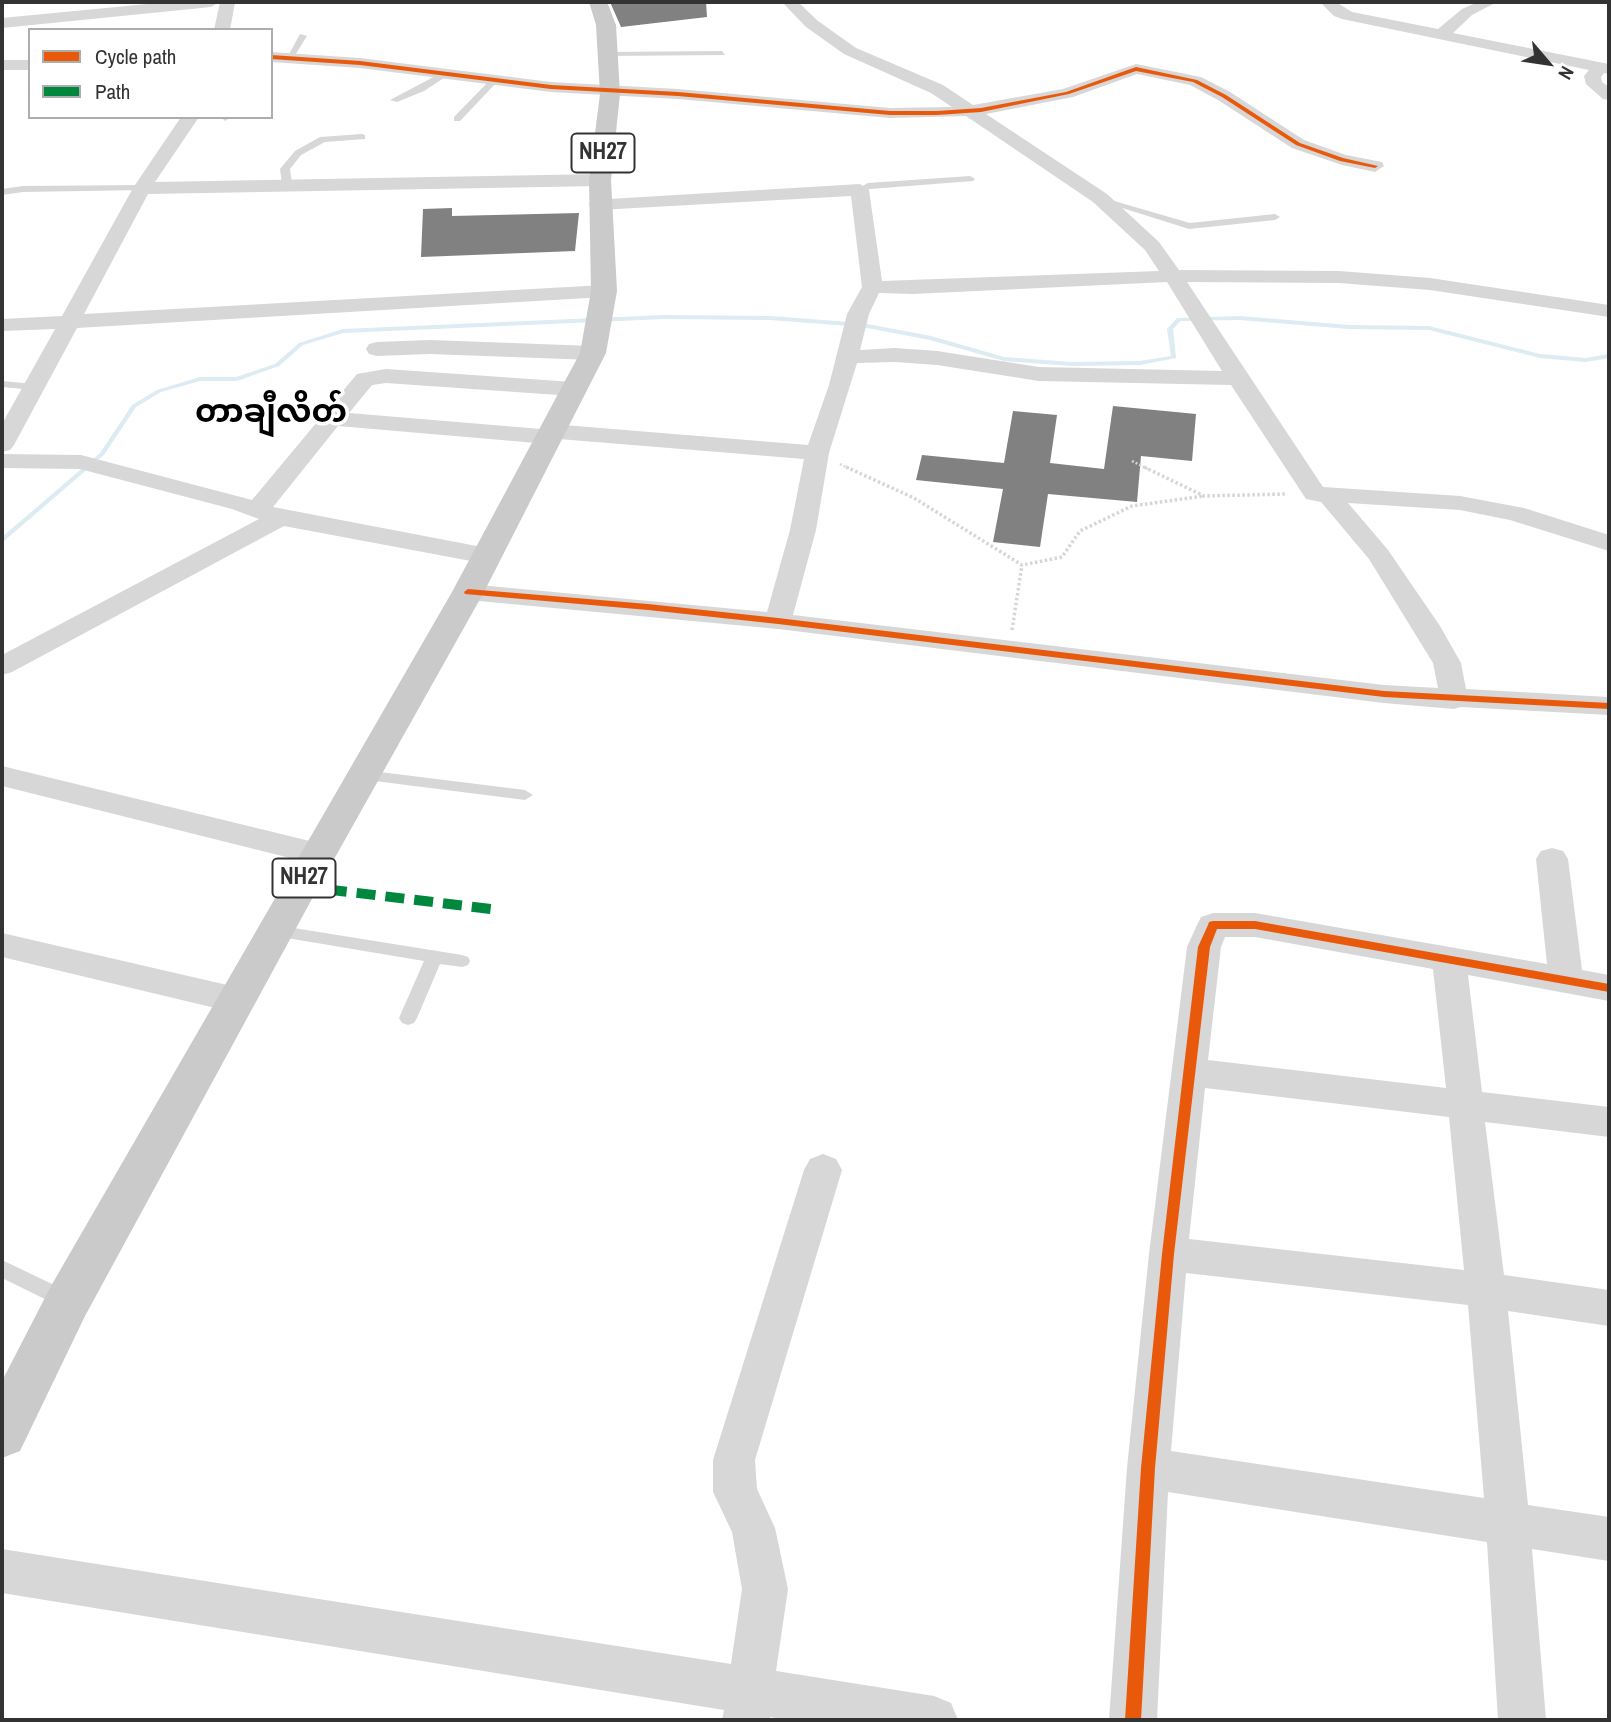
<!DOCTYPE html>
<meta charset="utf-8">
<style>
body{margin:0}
#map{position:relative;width:1611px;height:1722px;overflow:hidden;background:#fff;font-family:"Archivo Narrow",sans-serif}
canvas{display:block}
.frame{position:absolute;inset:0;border:4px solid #333;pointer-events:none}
.legend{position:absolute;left:28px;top:28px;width:245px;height:91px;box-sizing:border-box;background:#fff;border:2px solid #adadad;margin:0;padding:9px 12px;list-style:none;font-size:21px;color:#333}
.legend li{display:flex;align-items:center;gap:14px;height:35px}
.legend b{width:35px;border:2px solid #adadad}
.north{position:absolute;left:1513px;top:28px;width:70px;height:70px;-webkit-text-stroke:5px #fff;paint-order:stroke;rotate:119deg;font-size:19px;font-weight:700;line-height:28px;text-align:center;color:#333}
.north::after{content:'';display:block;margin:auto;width:24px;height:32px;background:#333;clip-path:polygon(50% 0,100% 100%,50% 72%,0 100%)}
</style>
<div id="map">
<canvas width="1611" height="1722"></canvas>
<div class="frame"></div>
<ul class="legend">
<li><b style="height:9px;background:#e8590c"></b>Cycle path</li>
<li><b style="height:9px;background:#00873e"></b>Path</li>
</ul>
<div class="north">N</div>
</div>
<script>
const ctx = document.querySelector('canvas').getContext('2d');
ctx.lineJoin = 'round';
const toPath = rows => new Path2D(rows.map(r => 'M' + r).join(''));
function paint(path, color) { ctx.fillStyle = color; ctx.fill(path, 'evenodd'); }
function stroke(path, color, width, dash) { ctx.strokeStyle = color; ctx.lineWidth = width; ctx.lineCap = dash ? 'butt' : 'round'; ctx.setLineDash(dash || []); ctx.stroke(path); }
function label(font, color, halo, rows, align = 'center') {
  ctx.font = font + ' "Archivo Narrow","Noto Sans Myanmar",sans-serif'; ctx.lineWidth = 7; ctx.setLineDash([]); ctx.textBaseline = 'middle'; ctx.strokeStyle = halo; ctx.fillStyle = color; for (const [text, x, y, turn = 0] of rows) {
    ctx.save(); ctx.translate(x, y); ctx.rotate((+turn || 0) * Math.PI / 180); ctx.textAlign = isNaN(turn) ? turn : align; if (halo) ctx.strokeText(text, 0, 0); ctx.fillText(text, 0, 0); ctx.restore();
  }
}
const stream = toPath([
 [664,315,770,316,862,323,931,336,1004,357,1072,362,1140,361,1171,356,1167,329,1177,318,1240,316,1349,325,1429,326,1540,354,1586,358,1609,354,1609,358,1586,362,1540,358,1429,330,1349,329,1240,320,1181,321,1173,329,1176,358,1140,365,1072,366,1004,361,930,340,862,327,770,320,664,319,343,333,303,345,279,366,237,381,200,381,161,392,136,407,104,455,4,541,2,542,2,537,100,453,132,405,157,390,200,377,236,377,275,364,299,343,343,329,664,315]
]);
const building = toPath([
 [610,2,706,2,707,17,621,27],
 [452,208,452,216,579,213,575,251,421,257,423,209],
 [1113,406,1196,414,1192,461,1141,456,1137,502,1048,494,1040,547,993,542,1003,489,916,480,922,455,1004,463,1013,411,1057,415,1050,463,1104,469]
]);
const pathFar1 = toPath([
 [1132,461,1148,469],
 [840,464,850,469]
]);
const path = toPath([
 [846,467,914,498,1022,565,1062,557,1080,531,1132,506,1204,496],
 [1144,467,1204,496,1286,494],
 [1012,630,1022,565]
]);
const lane = toPath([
 [300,34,307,36,292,60,286,60,300,34],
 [722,51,725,55,607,56,603,54,607,52,722,51],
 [443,72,450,74,424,91,397,102,390,100,443,72],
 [490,80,497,82,460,121,454,121,454,117,490,80],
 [221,117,231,117,225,121,221,117],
 [362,134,365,135,365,139,325,142,301,155,290,169,292,184,287,187,282,184,280,169,295,151,320,137,362,134],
 [970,176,975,179,973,181,870,189,860,193,855,190,868,183,970,176],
 [142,185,145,186,145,190,23,192,2,195,2,189,23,186,142,185],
 [1097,196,1190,223,1275,214,1280,217,1275,220,1189,229,1097,200,1097,196],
 [2,381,34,384,40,387,34,390,2,387,2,381],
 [364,770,525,790,533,795,525,800,359,779,357,775,359,771,364,770],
 [275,925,462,955,468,957,470,961,468,965,462,967,440,964,417,1018,414,1023,408,1025,402,1023,399,1018,424,961,269,935,267,931,269,927,275,925],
 [2,1260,73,1294,76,1300,73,1306,66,1309,59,1306,2,1278,2,1260]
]);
const street = toPath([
 [168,2,219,2,211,7,2,28,2,18,168,2],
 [220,2,235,2,230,30,214,30,220,2],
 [782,2,798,2,818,21,856,48,943,85,973,105,1063,89,1136,64,1201,77,1230,92,1304,140,1346,155,1382,162,1384,166,1375,172,1342,165,1292,148,1218,100,1190,85,1137,74,1073,97,986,114,1107,194,1159,242,1179,270,1339,271,1430,278,1609,305,1609,317,1430,290,1339,283,1187,282,1323,487,1460,496,1524,508,1609,535,1609,551,1510,520,1460,510,1348,503,1388,550,1440,626,1461,663,1466,689,1609,697,1609,715,1461,707,1454,709,1384,703,778,629,468,600,459,598,455,592,459,586,468,584,767,612,790,530,804,459,559,439,548,444,338,426,273,507,487,548,496,551,500,556,496,561,487,564,284,526,12,672,2,675,2,655,259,519,232,509,80,469,2,468,2,454,81,455,252,500,357,374,386,369,573,382,581,384,584,389,581,394,573,396,386,383,372,385,349,413,541,429,552,424,808,445,829,385,847,314,862,287,851,196,599,210,592,208,589,204,592,200,860,184,869,190,882,281,1159,271,1145,250,1093,202,966,116,890,118,678,99,551,92,360,68,271,62,271,52,360,58,551,82,678,89,890,108,952,107,931,93,844,54,806,27,782,2],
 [1167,282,1222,371,1039,367,937,351,895,348,860,350,869,314,879,293,913,294,1167,282],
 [895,362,937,365,1039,381,1231,385,1306,499,1321,502,1369,559,1433,663,1438,688,1384,685,793,615,816,530,829,453,857,363,895,362],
 [1324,2,1336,2,1352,12,1438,29,1462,9,1478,2,1497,2,1472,15,1453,33,1609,64,1609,74,1604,73,1601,77,1602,82,1609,87,1609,100,1603,99,1586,84,1584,76,1589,70,1342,19,1334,16,1322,4,1324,2],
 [2,60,30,60,30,70,2,70,2,60],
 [181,117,199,117,155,182,600,174,609,180,600,186,148,194,84,314,604,285,611,287,614,291,611,295,604,297,77,328,14,445,10,450,2,452,2,424,55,329,2,331,2,319,62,316,133,188,181,117],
 [430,340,593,346,601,348,604,353,601,358,593,360,430,354,377,356,369,354,366,349,369,344,377,342,430,340],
 [2,766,318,843,329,846,334,854,329,862,318,865,2,786,2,766],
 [1552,848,1563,851,1568,859,1582,970,1609,975,1609,1001,1468,975,1482,1092,1609,1107,1609,1137,1485,1122,1504,1275,1609,1290,1609,1326,1508,1311,1528,1505,1609,1517,1609,1561,1532,1549,1546,1720,1498,1720,1487,1542,1168,1492,1157,1720,1109,1720,1127,1468,1149,1254,1187,947,1197,925,1201,917,1213,913,1255,913,1547,964,1536,859,1541,851,1552,848],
 [1225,937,1255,937,1433,969,1446,1088,1208,1060,1221,947,1225,937],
 [1205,1088,1449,1117,1464,1270,1189,1239,1205,1088],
 [1186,1273,1468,1305,1484,1498,1171,1451,1186,1273],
 [2,933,236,987,248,991,253,1000,248,1009,236,1013,2,957,2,933],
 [823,1154,836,1159,842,1170,755,1460,757,1489,775,1528,788,1589,776,1671,934,1696,951,1703,958,1720,788,1720,770,1717,770,1720,722,1720,724,1710,2,1593,2,1549,731,1664,742,1589,732,1532,713,1492,713,1460,804,1170,810,1159,823,1154]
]);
const primary = toPath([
 [589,2,607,2,616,25,620,94,611,180,617,291,606,353,484,592,319,886,85,1316,20,1451,2,1458,2,1381,51,1286,452,592,580,353,591,291,589,180,600,94,596,25,589,2]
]);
const quiet = toPath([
 [299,886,491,909]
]);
const cycleway = toPath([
 [271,55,360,61,551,85,678,92,890,111,937,111,981,108,1066,92,1136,67,1197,80,1226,95,1300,143,1343,158,1378,166,1375,168,1340,161,1296,145,1222,97,1193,82,1136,71,1069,94,981,112,937,115,890,115,678,96,551,89,360,65,271,59,271,55],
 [468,589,648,604,778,618,1384,691,1609,703,1609,709,1384,697,778,624,648,610,465,594,464,592,468,589],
 [1213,921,1255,921,1609,984,1609,992,1255,929,1217,929,1210,947,1174,1254,1155,1468,1141,1720,1125,1720,1141,1468,1162,1254,1198,947,1208,925,1209,922,1213,921]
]);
const shields = [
 [603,153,63],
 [304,878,63]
];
const shieldNames = [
 ["NH27",603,153],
 ["NH27",304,878]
];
const farTownnames = [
 ["တာချီလိတ်",271,413]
];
paint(stream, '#ddebf3');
paint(building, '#818181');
stroke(pathFar1, '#d6d6d6', 2.5, [2, 2]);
stroke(path, '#d6d6d6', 3.5, [2.5, 2.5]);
paint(lane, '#d7d7d7');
paint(street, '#d7d7d7');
paint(primary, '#cacaca');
stroke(quiet, '#00873e', 10, [19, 10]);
paint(cycleway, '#e8590c');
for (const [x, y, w] of shields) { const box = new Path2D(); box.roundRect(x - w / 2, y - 19.5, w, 39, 5); ctx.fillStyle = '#fff'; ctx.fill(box); stroke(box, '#333', 2); }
label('bold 23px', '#333', null, shieldNames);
label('bold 32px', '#000', '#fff', farTownnames);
</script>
